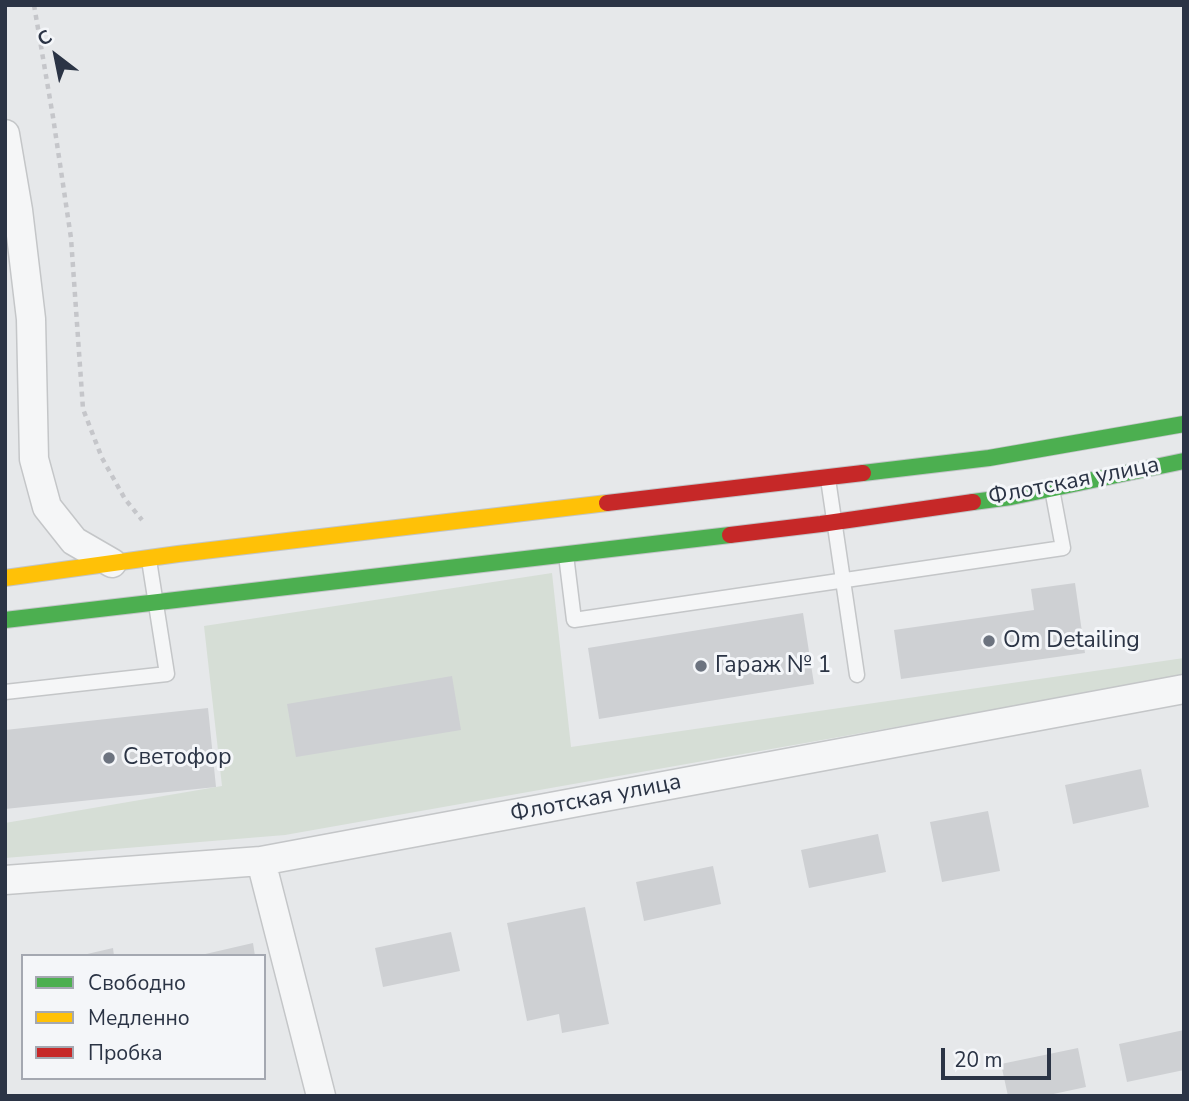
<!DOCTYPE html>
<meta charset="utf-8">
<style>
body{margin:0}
#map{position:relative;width:1189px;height:1101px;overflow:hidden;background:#e6e8ea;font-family:"Nunito Sans",sans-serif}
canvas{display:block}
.frame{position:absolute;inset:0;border:7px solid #2b3445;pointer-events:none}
.legend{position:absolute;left:21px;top:954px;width:245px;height:126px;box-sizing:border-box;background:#f4f6f9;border:2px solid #a4a8b1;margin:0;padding:9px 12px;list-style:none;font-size:21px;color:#2b3445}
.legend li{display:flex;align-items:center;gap:14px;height:35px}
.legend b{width:35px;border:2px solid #a4a8b1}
.north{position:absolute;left:21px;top:21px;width:70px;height:70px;-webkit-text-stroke:5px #f4f6f9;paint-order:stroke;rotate:328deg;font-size:19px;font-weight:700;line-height:28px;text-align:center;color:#2b3445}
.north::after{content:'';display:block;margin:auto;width:24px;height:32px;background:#2b3445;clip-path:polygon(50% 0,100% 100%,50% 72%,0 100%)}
.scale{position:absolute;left:941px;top:1048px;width:110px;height:32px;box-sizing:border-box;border:4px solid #2b3445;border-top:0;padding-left:9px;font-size:21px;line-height:24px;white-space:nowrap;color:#2b3445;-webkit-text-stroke:5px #f4f6f9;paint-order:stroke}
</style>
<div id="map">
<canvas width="1189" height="1101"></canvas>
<div class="frame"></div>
<ul class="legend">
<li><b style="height:9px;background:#4caf50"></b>Свободно</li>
<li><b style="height:9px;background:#ffc107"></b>Медленно</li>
<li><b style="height:9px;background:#c62828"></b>Пробка</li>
</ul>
<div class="north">С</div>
<div class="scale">20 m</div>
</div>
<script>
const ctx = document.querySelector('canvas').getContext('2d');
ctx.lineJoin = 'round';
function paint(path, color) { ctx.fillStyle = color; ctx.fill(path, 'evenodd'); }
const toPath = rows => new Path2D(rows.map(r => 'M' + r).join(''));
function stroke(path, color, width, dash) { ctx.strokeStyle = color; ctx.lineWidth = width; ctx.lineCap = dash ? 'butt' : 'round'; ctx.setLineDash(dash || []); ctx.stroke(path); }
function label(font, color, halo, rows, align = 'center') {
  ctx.font = font + ' "Nunito Sans",sans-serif'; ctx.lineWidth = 6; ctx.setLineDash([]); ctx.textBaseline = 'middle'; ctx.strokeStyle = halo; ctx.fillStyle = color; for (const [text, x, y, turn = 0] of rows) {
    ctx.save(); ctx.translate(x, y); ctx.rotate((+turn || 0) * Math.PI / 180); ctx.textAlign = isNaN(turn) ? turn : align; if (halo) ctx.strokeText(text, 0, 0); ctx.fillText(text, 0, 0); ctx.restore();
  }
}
const green = toPath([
 [552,573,571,747,1184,658,1184,676,285,835,5,858,5,823,222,786,204,626]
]);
const building = toPath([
 [1075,583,1085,653,901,679,894,630,1034,610,1031,589],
 [803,613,814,684,599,719,588,648],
 [452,676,461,730,296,757,287,704],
 [208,708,216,787,5,809,5,730],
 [1141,769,1149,807,1073,824,1065,785],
 [988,811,1000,871,942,882,930,822],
 [878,834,886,872,809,888,801,850],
 [713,866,721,904,644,921,636,882],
 [585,907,609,1024,562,1033,559,1014,527,1021,507,923],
 [451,932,460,971,383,987,375,948],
 [253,943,255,956,201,956,201,955],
 [113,948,114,956,83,956,83,955],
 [1184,1030,1184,1070,1127,1082,1119,1044],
 [1078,1048,1086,1087,1044,1096,1008,1096,1001,1064]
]);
const path = toPath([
 [34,5,53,117,71,238,83,409,102,458,125,499,142,520]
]);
const lane = toPath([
 [828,479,857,675],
 [566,555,574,620,1063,548,1052,489],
 [5,692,167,674,149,560]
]);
const street = toPath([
 [5,134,18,210,31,319,34,459,47,507,74,541,112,563],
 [261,861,321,1096],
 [5,880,261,861,1184,689]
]);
const fast = toPath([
 [863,473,989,458,1184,424],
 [973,502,1011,497,1184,461],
 [5,620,730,535]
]);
const slow = toPath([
 [5,578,178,554,607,503]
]);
const jam = toPath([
 [607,503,863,473],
 [730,535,821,524,973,502]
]);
const markers = [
 [989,641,7,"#6c737f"],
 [701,666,7,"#6c737f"],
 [109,758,7,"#6c737f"]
];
const streetNames = [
 ["Флотская улица",1074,482,-11],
 ["Флотская улица",596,799,-11]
];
const poiNames = [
 ["Om Detailing",1003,641],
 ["Гараж № 1",715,666],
 ["Светофор",123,758]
];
paint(green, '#d6ded6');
paint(building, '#ced0d3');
stroke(lane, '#c4c6c8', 17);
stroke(street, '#c4c6c8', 31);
stroke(fast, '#c2c5c8', 18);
stroke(slow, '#c2c5c8', 18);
stroke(jam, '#c2c5c8', 18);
stroke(path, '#c5c6ca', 4.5, [5, 5]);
stroke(lane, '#f5f6f7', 14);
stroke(street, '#f5f6f7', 28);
stroke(fast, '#4caf50', 16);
stroke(slow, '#ffc107', 16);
stroke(jam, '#c62828', 16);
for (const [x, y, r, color] of markers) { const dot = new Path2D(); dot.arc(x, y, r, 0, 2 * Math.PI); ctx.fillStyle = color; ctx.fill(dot); stroke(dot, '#f4f6f9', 2.5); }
label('23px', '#2b3445', '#f4f6f9', streetNames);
label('23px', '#2b3445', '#f4f6f9', poiNames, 'left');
</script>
